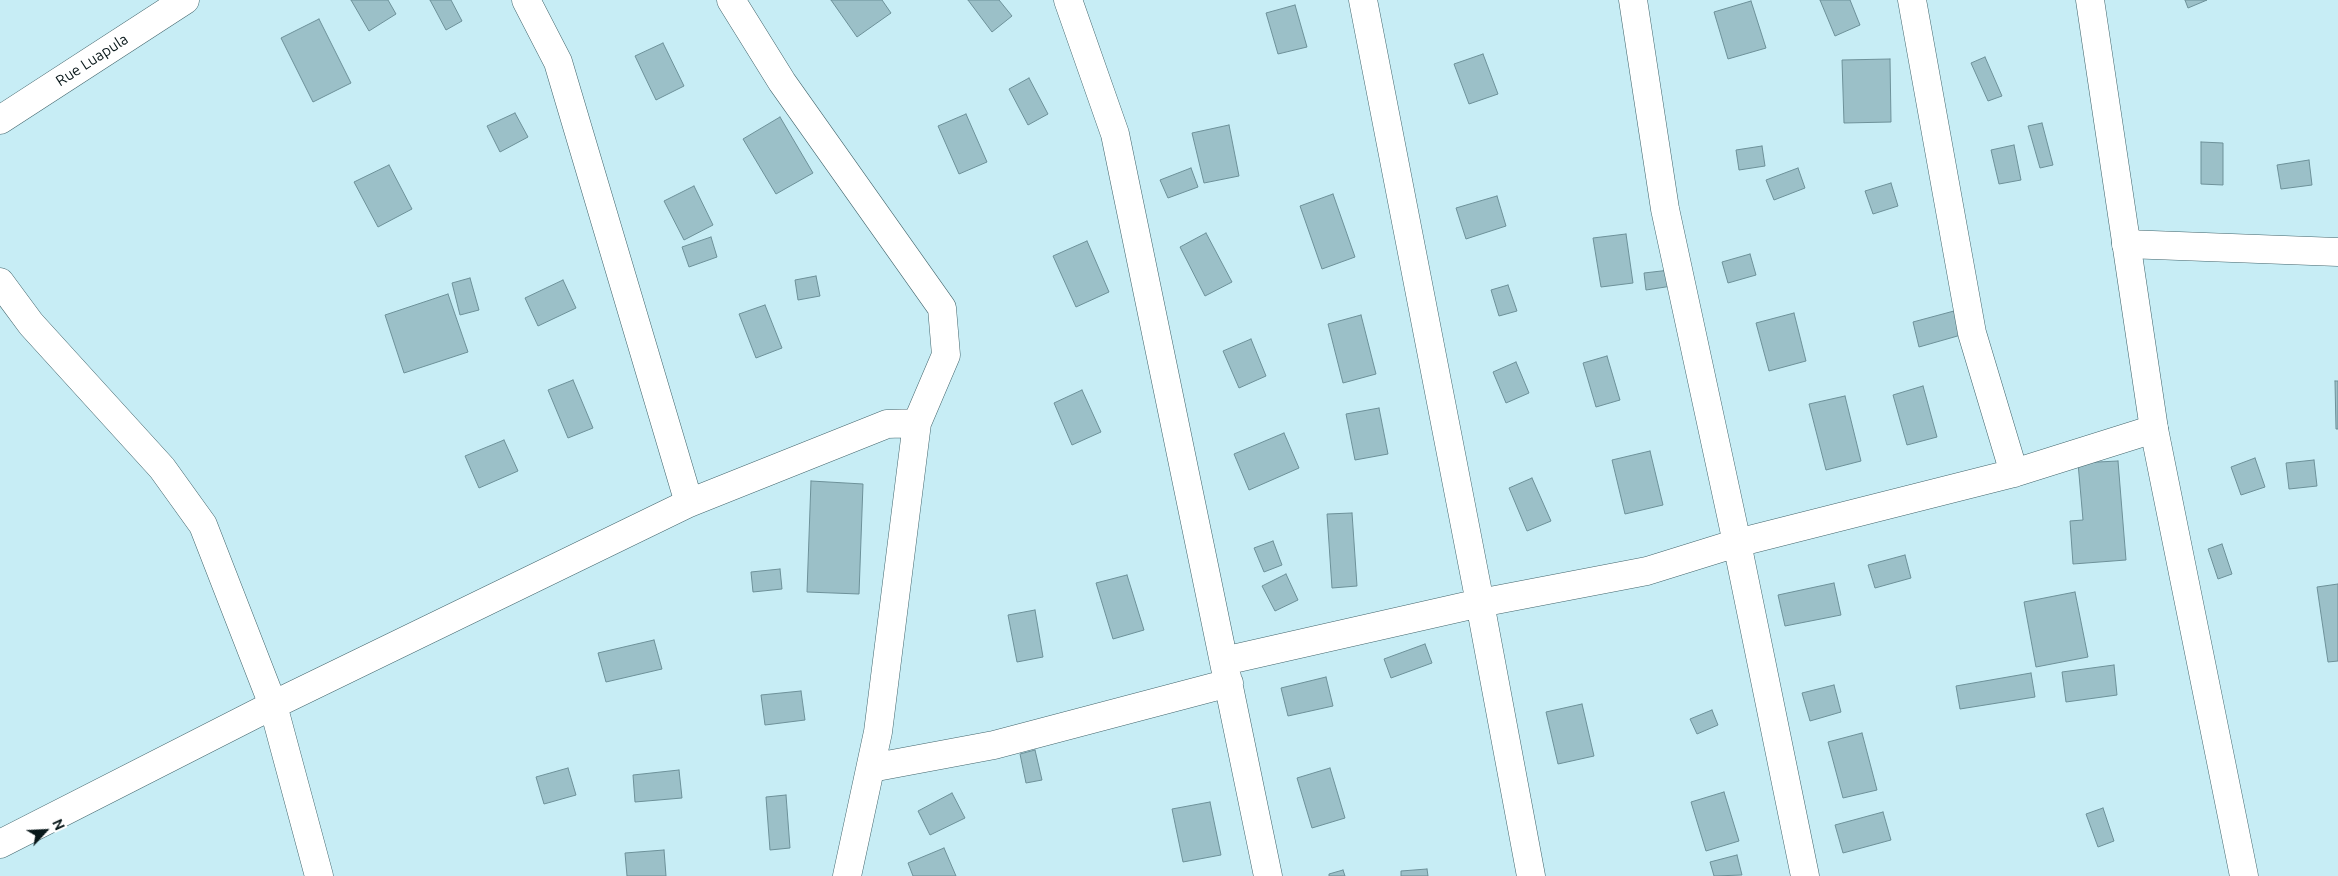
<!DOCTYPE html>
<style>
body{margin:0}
#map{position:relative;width:2338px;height:876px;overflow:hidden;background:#c7edf5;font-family:Ubuntu,sans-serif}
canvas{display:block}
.north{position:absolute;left:20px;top:806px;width:50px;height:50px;-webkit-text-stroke:4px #fff;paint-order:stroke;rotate:65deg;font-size:14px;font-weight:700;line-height:20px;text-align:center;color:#09181a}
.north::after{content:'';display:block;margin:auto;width:18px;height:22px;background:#09181a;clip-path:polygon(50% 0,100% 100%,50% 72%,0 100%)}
</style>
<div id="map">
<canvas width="2338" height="876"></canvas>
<div class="north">N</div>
</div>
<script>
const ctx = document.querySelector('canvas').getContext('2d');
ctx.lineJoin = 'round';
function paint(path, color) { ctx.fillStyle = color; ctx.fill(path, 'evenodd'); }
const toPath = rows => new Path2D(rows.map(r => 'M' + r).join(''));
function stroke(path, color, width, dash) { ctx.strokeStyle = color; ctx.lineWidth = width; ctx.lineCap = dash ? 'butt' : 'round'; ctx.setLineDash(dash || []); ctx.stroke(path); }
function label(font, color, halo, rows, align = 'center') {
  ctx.font = font + ' Ubuntu,sans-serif'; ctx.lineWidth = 4; ctx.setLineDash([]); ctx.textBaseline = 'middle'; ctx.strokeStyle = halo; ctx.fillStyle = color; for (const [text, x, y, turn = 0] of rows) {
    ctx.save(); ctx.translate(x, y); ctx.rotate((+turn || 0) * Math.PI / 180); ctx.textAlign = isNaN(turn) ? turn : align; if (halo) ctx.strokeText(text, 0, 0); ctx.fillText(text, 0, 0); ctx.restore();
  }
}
const building = toPath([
 [351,0,388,0,396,14,369,31,351,0],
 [430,0,451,0,462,21,446,30,430,0],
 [831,0,882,0,891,13,857,37,831,0],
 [968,0,999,0,1012,16,992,32,968,0],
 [1820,0,1850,0,1860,25,1835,36,1820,0],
 [2185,0,2207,0,2188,8,2185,0],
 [1751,1,1766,48,1728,59,1714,12,1751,1],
 [1295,5,1307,47,1278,54,1266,13,1295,5],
 [319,19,351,83,313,102,281,38,319,19],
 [663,43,684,86,656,100,635,56,663,43],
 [1483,54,1498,94,1469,104,1454,64,1483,54],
 [1985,57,2002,96,1988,101,1971,63,1985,57],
 [1890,59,1891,122,1844,123,1842,60,1890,59],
 [1029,78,1048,114,1028,125,1009,89,1029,78],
 [515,113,528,137,500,152,487,126,515,113],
 [966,114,987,162,959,174,938,126,966,114],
 [780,117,813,173,776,194,743,139,780,117],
 [2042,123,2053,165,2040,168,2028,126,2042,123],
 [1229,125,1239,176,1204,183,1192,133,1229,125],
 [2201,142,2223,143,2223,185,2201,184,2201,142],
 [2014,145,2021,180,1999,184,1991,150,2014,145],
 [1762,146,1765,166,1739,170,1736,150,1762,146],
 [2309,160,2312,185,2281,189,2277,165,2309,160],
 [389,165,412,209,378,227,354,182,389,165],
 [1191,168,1198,187,1168,198,1160,180,1191,168],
 [1798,168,1805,188,1774,200,1766,180,1798,168],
 [1891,183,1898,206,1873,214,1865,191,1891,183],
 [694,186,713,225,684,240,664,201,694,186],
 [1333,194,1355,257,1322,269,1300,206,1333,194],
 [1497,196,1506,226,1466,239,1456,208,1497,196],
 [1206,233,1232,282,1205,296,1180,247,1206,233],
 [1626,234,1633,283,1601,287,1593,238,1626,234],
 [711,237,717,257,689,267,682,247,711,237],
 [1087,241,1109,292,1076,307,1053,256,1087,241],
 [1750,254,1756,275,1728,283,1722,262,1750,254],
 [1670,270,1672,286,1646,290,1644,273,1670,270],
 [816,276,820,296,798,300,795,280,816,276],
 [470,278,479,310,460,315,452,283,470,278],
 [563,280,576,308,538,326,525,298,563,280],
 [1508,285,1517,311,1499,316,1491,290,1508,285],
 [448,294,468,352,404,373,385,315,448,294],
 [765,305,782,348,756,358,739,314,765,305],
 [1954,311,1961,335,1919,347,1913,322,1954,311],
 [1794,313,1806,361,1769,371,1756,323,1794,313],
 [1361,315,1376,374,1343,383,1328,324,1361,315],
 [1251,339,1266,376,1239,388,1223,351,1251,339],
 [1607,356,1620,400,1596,407,1583,363,1607,356],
 [1516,362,1529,393,1506,403,1493,372,1516,362],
 [573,380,593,428,568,438,548,390,573,380],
 [2335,381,2338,381,2338,429,2336,429,2335,381],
 [1923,386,1937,437,1907,445,1893,395,1923,386],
 [1082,390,1101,432,1072,445,1054,403,1082,390],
 [1845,396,1861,461,1826,470,1809,404,1845,396],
 [1379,408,1388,454,1355,460,1346,414,1379,408],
 [1284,433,1299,468,1249,490,1234,454,1284,433],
 [504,440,518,471,479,488,465,456,504,440],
 [1650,451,1663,505,1625,514,1612,460,1650,451],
 [2255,458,2265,487,2241,495,2231,467,2255,458],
 [2314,460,2317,486,2289,489,2286,463,2314,460],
 [2118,461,2126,560,2073,564,2070,521,2083,520,2078,463,2118,461],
 [1532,478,1551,521,1527,531,1509,488,1532,478],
 [811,481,863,484,859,594,807,592,811,481],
 [1352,513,1357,586,1332,588,1327,514,1352,513],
 [1273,541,1282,565,1264,572,1254,548,1273,541],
 [2222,544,2232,574,2218,579,2208,549,2222,544],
 [1905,555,1911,578,1875,588,1868,565,1905,555],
 [780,569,782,589,753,592,751,572,780,569],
 [1286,574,1298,600,1275,611,1262,586,1286,574],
 [1127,575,1144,630,1113,639,1096,583,1127,575],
 [1834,583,1841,615,1785,626,1778,595,1834,583],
 [2338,584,2338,661,2328,662,2317,587,2338,584],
 [2075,592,2088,657,2036,667,2024,602,2075,592],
 [1035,610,1043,657,1017,662,1008,615,1035,610],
 [654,640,662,669,606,682,598,653,654,640],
 [1425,644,1432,663,1391,678,1384,659,1425,644],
 [2114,665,2117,695,2066,702,2062,672,2114,665],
 [2031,673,2035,697,1960,709,1956,686,2031,673],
 [1326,677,1333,706,1288,716,1281,688,1326,677],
 [1834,685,1841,712,1810,721,1802,693,1834,685],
 [801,691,805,720,765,725,761,695,801,691],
 [1582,704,1594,756,1558,764,1546,712,1582,704],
 [1712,710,1718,725,1697,734,1690,719,1712,710],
 [1862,733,1877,790,1843,798,1828,742,1862,733],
 [1035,750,1042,780,1026,783,1020,754,1035,750],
 [568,768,576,795,544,804,536,777,568,768],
 [1330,768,1345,818,1312,828,1297,778,1330,768],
 [679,770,682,798,635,802,633,775,679,770],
 [1724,792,1739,841,1706,851,1691,802,1724,792],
 [952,793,965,818,930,835,918,811,952,793],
 [786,795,790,848,770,850,766,797,786,795],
 [1210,802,1221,855,1183,862,1172,809,1210,802],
 [2103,808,2114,841,2098,847,2086,814,2103,808],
 [1883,812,1891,840,1843,853,1835,825,1883,812],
 [944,848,956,876,913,876,908,863,944,848],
 [664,850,666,876,627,876,625,853,664,850],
 [1737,855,1742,875,1714,876,1710,862,1737,855],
 [1427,869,1428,876,1401,876,1401,871,1427,869],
 [1343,870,1345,876,1329,876,1329,874,1343,870]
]);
const minor = toPath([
 [526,0,558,62,689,503],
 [731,0,782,82,942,308,946,355,917,423,878,732,847,876],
 [1068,0,1115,134,1268,876],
 [1363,0,1480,603,1531,876],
 [1633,0,1665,209,1737,543,1805,876],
 [1912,0,1972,333,2014,473],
 [0,120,185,0],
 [2126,244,2338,252],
 [0,282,31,324,162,468,203,525,273,705,319,876],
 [1224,661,1480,603,1647,571,1737,543,2014,473,2154,429],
 [871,768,994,745,1229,683],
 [0,844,273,705,689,503,887,424,917,423]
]);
const trunk = toPath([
 [2090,0,2154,429,2244,876]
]);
const streetNames = [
 ["Rue Luapula",92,60,-33]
];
paint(building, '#9bc0c8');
stroke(building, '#6d9199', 1);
stroke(minor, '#42656c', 29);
stroke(trunk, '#42656c', 29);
stroke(minor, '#fff', 28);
stroke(trunk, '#fff', 28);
label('15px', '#09181a', '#fff', streetNames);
</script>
